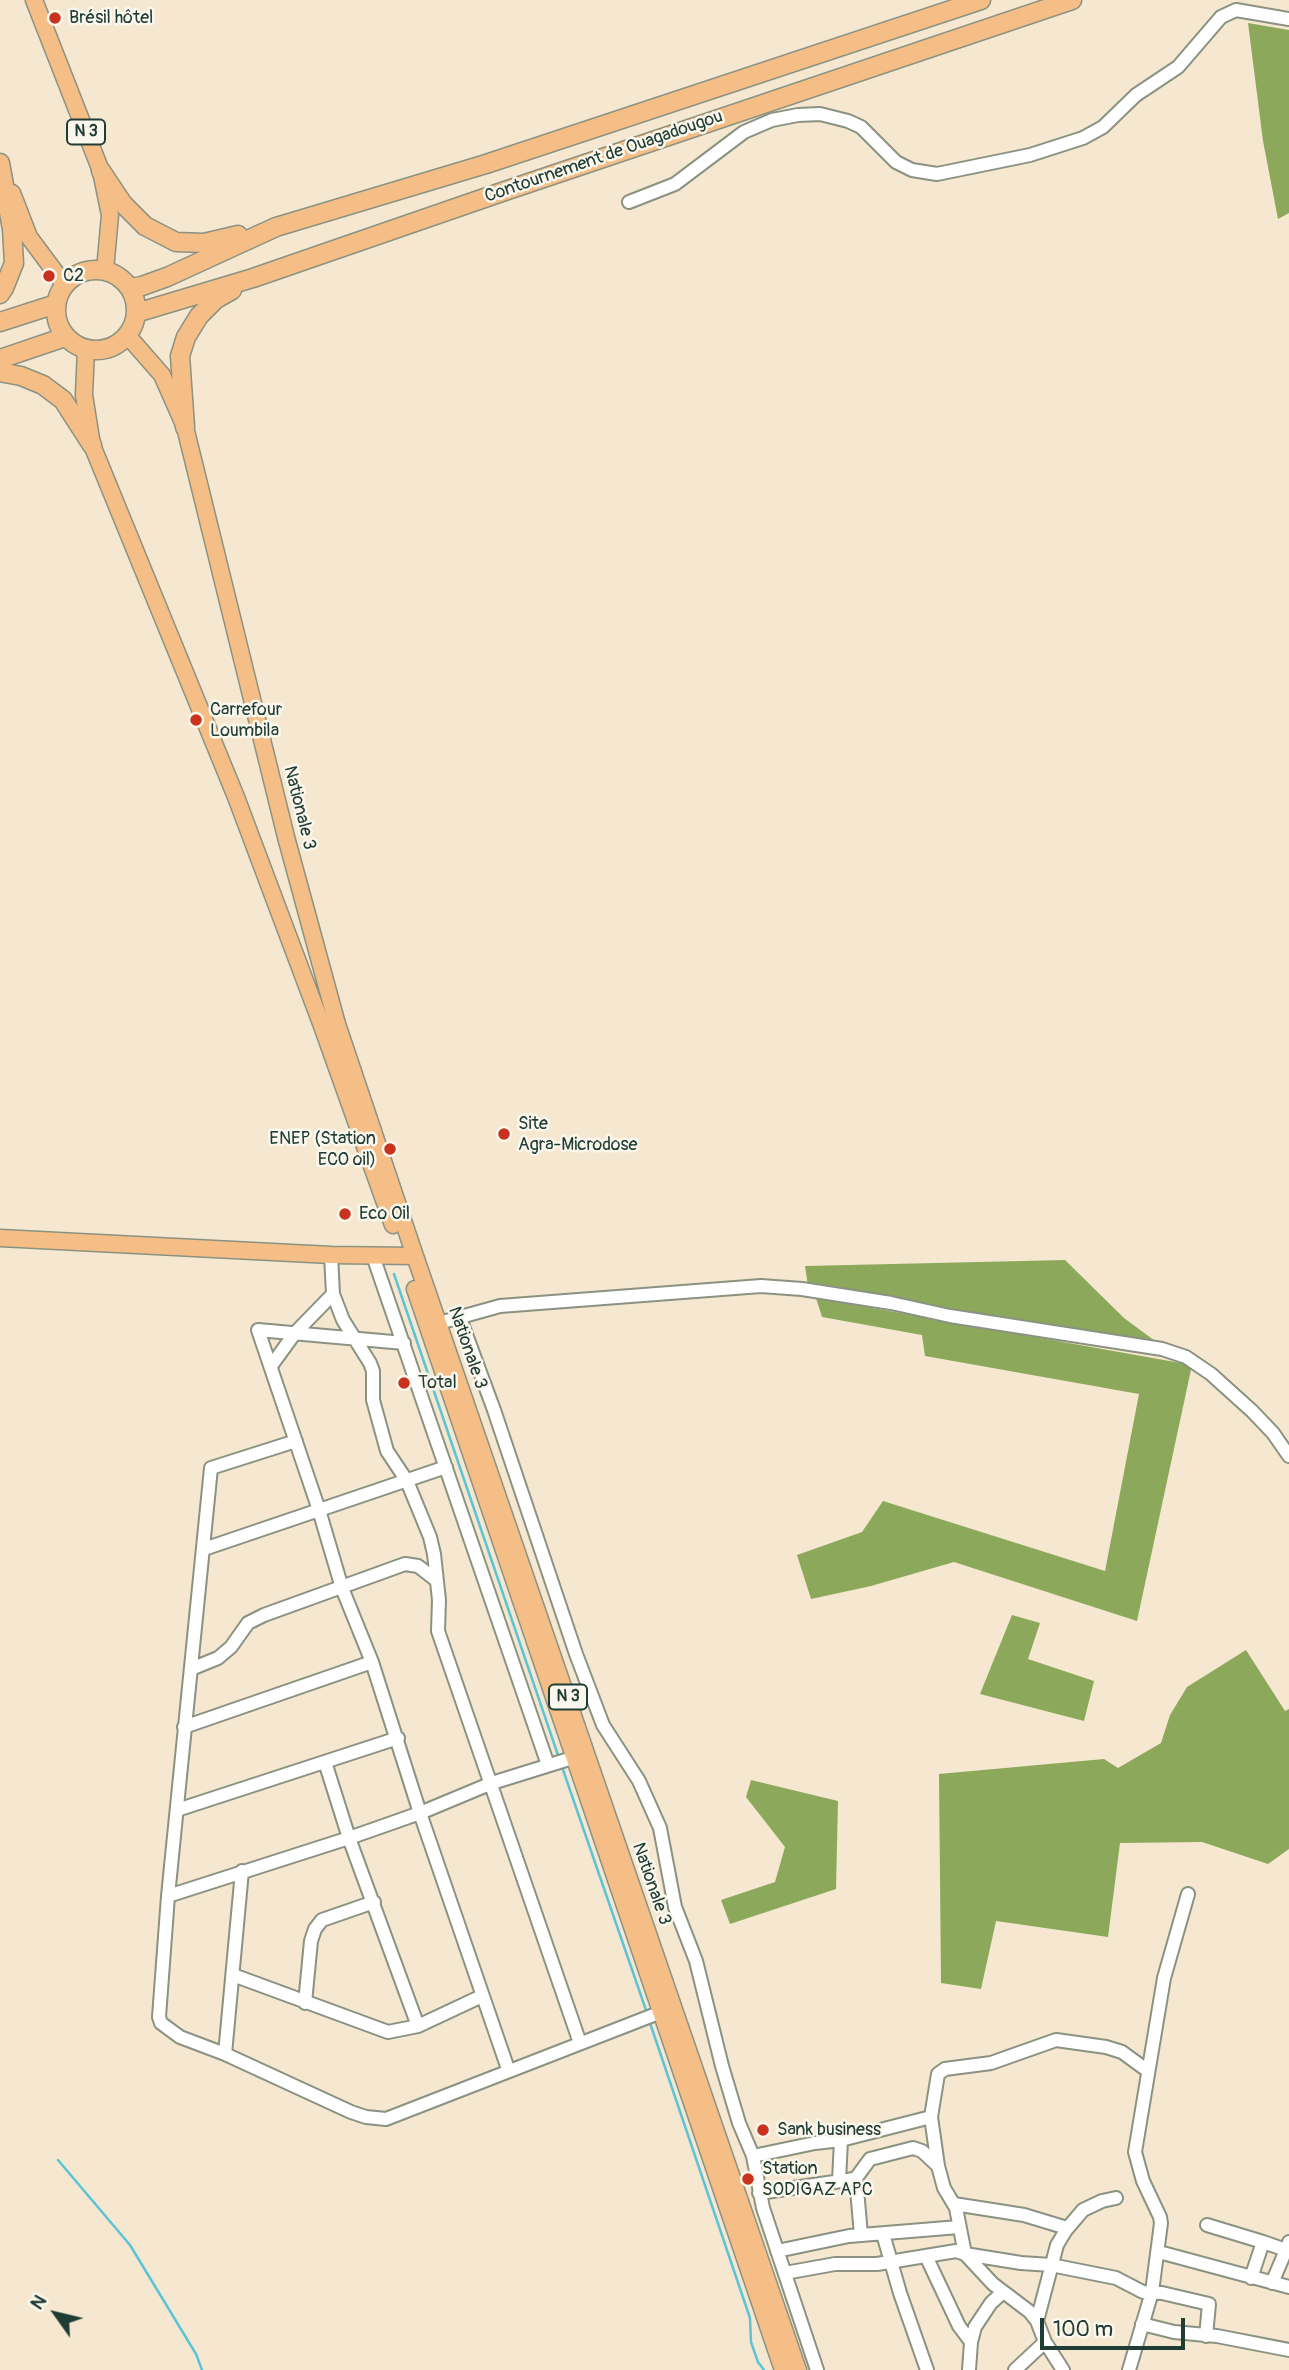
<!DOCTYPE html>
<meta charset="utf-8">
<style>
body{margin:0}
#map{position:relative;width:1289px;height:2370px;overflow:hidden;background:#f6e7d0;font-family:Pangolin,sans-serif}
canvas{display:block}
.north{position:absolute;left:21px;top:2279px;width:70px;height:70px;-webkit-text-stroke:5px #fbf7ec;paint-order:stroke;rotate:304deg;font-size:19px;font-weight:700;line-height:28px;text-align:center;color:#1f3d34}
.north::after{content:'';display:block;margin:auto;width:24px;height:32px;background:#1f3d34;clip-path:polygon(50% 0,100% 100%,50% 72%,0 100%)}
.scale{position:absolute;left:1040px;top:2318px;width:145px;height:32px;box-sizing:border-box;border:4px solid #1f3d34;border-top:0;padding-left:9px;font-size:21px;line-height:24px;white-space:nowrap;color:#1f3d34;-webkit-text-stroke:5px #fbf7ec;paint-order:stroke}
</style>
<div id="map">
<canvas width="1289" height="2370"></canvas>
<div class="north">N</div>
<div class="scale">100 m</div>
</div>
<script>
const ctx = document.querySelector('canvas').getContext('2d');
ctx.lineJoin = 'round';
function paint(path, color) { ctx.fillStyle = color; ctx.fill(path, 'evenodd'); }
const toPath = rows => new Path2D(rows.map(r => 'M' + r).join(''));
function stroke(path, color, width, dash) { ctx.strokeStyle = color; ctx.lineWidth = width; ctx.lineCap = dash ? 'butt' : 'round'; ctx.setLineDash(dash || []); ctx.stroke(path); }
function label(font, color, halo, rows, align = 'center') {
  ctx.font = font + ' Pangolin,sans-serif'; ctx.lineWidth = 5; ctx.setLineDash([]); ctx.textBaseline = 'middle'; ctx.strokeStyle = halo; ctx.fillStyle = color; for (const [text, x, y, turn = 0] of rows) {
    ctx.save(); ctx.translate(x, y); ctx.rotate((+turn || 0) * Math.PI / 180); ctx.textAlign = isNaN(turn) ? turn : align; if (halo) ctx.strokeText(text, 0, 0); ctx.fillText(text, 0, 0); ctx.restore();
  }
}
const forest = toPath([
 [1248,23,1289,30,1289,213,1278,219,1263,141],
 [1065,1260,1124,1318,1170,1352,808,1286,805,1266],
 [816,1298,1192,1365,1137,1621,954,1562,871,1586,811,1599,797,1555,862,1532,883,1501,1105,1571,1139,1394,925,1356,922,1335,822,1317],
 [1012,1615,1040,1623,1028,1659,1094,1681,1084,1721,980,1694],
 [1246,1650,1285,1711,1289,1709,1289,1849,1268,1864,1202,1842,1120,1843,1108,1937,996,1921,981,1989,941,1983,939,1774,1104,1759,1118,1768,1161,1743,1170,1715,1187,1687],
 [751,1780,838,1801,836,1889,730,1924,721,1900,775,1882,785,1847,746,1797]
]);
const stream = toPath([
 [394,1274,559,1758],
 [561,1764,647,2013],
 [650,2023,750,2318,751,2342,758,2362,764,2370],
 [58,2160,130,2245,196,2354,202,2370]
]);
const minor = toPath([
 [629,202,675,184,744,132,772,120,798,115,820,114,848,121,861,127,896,162,912,170,937,174,1030,155,1083,138,1103,127,1136,95,1178,67,1221,17,1236,10,1289,19],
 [373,1256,548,1765],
 [333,1294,343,1320,370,1363,373,1371,373,1400,387,1451,407,1481,430,1537,434,1554,439,1600,438,1631,580,2043],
 [460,1318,494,1410,576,1654,603,1725,639,1781,660,1828,675,1907,696,1961,722,2066,739,2123,753,2156,763,2208,817,2370],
 [439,1323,500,1306,761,1286,802,1289,891,1303,950,1316,1162,1349,1186,1357,1211,1374,1252,1411,1273,1433,1289,1456],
 [404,1343,258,1330,319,1510,342,1588,372,1662,420,1813,508,2069],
 [271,1366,295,1333,333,1294,331,1255],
 [296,1441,211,1468,168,1896,159,2017,161,2023,180,2037,225,2054,351,2112,366,2117,386,2119,669,2009],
 [204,1549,446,1467],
 [191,1669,218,1658,231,1647,248,1623,264,1615,405,1564,418,1566,436,1580],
 [184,1727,372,1662],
 [325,1762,349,1838,418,2026],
 [177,1810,398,1738],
 [168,1896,349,1838,420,1813,492,1783,582,1755],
 [233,1975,388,2032,418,2026,482,1996],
 [305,2003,311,1941,315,1929,322,1920,374,1902],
 [225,2054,242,1871],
 [753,2156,815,2143,841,2140,931,2117],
 [856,2178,861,2235],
 [839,2181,841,2140],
 [759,2193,848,2180,856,2178,870,2159,913,2148,922,2151,938,2166],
 [954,2204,1024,2215,1067,2228],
 [1207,2225,1263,2242],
 [883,2234,900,2293,927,2370],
 [777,2251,849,2236,959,2227],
 [1159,2252,1289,2287],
 [926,2256,959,2326,971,2342],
 [785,2273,835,2264,877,2264,956,2251,965,2254,1021,2263,1051,2265,1116,2278,1143,2292,1162,2293,1209,2304,1206,2336],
 [1251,2278,1263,2242,1286,2250,1289,2242],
 [1272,2283,1286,2250,1289,2251],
 [1037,2321,1057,2245,1066,2230,1083,2210,1102,2201,1116,2198],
 [1142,2324,1174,2332,1217,2336,1289,2350],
 [969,2370,971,2342,975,2327,991,2303,1003,2292],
 [1015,2370,1045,2342],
 [1063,2370,1045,2342,1037,2321,1030,2312,993,2284,965,2254,956,2208,944,2188,938,2166,931,2117,938,2074,945,2069,991,2063,1056,2040,1106,2047,1122,2052,1148,2071],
 [1129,2370,1152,2292,1161,2223,1160,2217,1143,2181,1135,2152,1164,1978,1188,1894]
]);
const major = toPath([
 [34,0,101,171,110,215,105,270],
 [12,193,29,237,64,284],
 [127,335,162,375,185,427,286,837,337,1024,415,1256,798,2370],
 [86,349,84,395,92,445,236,797,322,1026,393,1225],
 [0,1238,331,1255,415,1256],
 [415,1289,783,2370]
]);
const highway = toPath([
 [0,163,12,229,14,263,4,288,0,294],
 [101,171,123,204,145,226,176,242,204,243,238,235],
 '56 310a40 40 0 1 1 80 0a40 40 0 1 1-80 0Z',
 [130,288,142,286,167,277,276,227,486,164,981,0],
 [136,313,253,278,499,193,1072,0],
 [0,322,56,304],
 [0,359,65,337],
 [0,372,21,376,43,385,63,400,92,445],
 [185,427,180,356,186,337,199,316,216,299,232,290]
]);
const markers = [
 [55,18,7,"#c8321e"],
 [49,276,7,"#c8321e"],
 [196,720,7,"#c8321e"],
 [504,1134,7,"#c8321e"],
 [390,1149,7,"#c8321e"],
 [345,1214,7,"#c8321e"],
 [404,1383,7,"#c8321e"],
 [763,2130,7,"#c8321e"],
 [748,2179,7,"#c8321e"]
];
const shields = [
 [86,132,38],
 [568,1697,38]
];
const shieldNames = [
 ["N 3",86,132],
 ["N 3",568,1697]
];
const poiNames = [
 ["Brésil hôtel",69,18],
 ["C2",63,276],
 ["Carrefour",210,710],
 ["Loumbila",210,731],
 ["Site",518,1124],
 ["Agra-Microdose",518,1145],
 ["ENEP (Station",376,1139,"right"],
 ["ECO oil)",376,1160,"right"],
 ["Eco Oil",359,1214],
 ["Total",418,1383],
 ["Sank business",777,2130],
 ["Station",762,2169],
 ["SODIGAZ APC",762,2190]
];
const streetNames = [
 ["Contournement de Ouagadougou",604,157,-19],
 ["Nationale 3",299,808,76],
 ["Nationale 3",467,1348,71],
 ["Nationale 3",651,1884,71]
];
paint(forest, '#8ca95b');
stroke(stream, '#5bc4d7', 2.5);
stroke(minor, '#8a9282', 16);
stroke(major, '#8a9282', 19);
stroke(highway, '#8a9282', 21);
stroke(minor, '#fff', 12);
stroke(major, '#f6be87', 16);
stroke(highway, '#f6be87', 18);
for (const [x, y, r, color] of markers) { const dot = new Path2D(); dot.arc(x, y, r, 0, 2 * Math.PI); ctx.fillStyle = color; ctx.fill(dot); stroke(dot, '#fbf7ec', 2.5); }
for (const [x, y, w] of shields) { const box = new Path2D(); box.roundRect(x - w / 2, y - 12.5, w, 25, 5); ctx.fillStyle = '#fbf7ec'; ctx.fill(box); stroke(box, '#1f3d34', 2); }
label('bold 16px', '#1f3d34', null, shieldNames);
label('18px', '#1f3d34', '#fbf7ec', poiNames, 'left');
label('18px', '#1f3d34', '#fbf7ec', streetNames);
</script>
